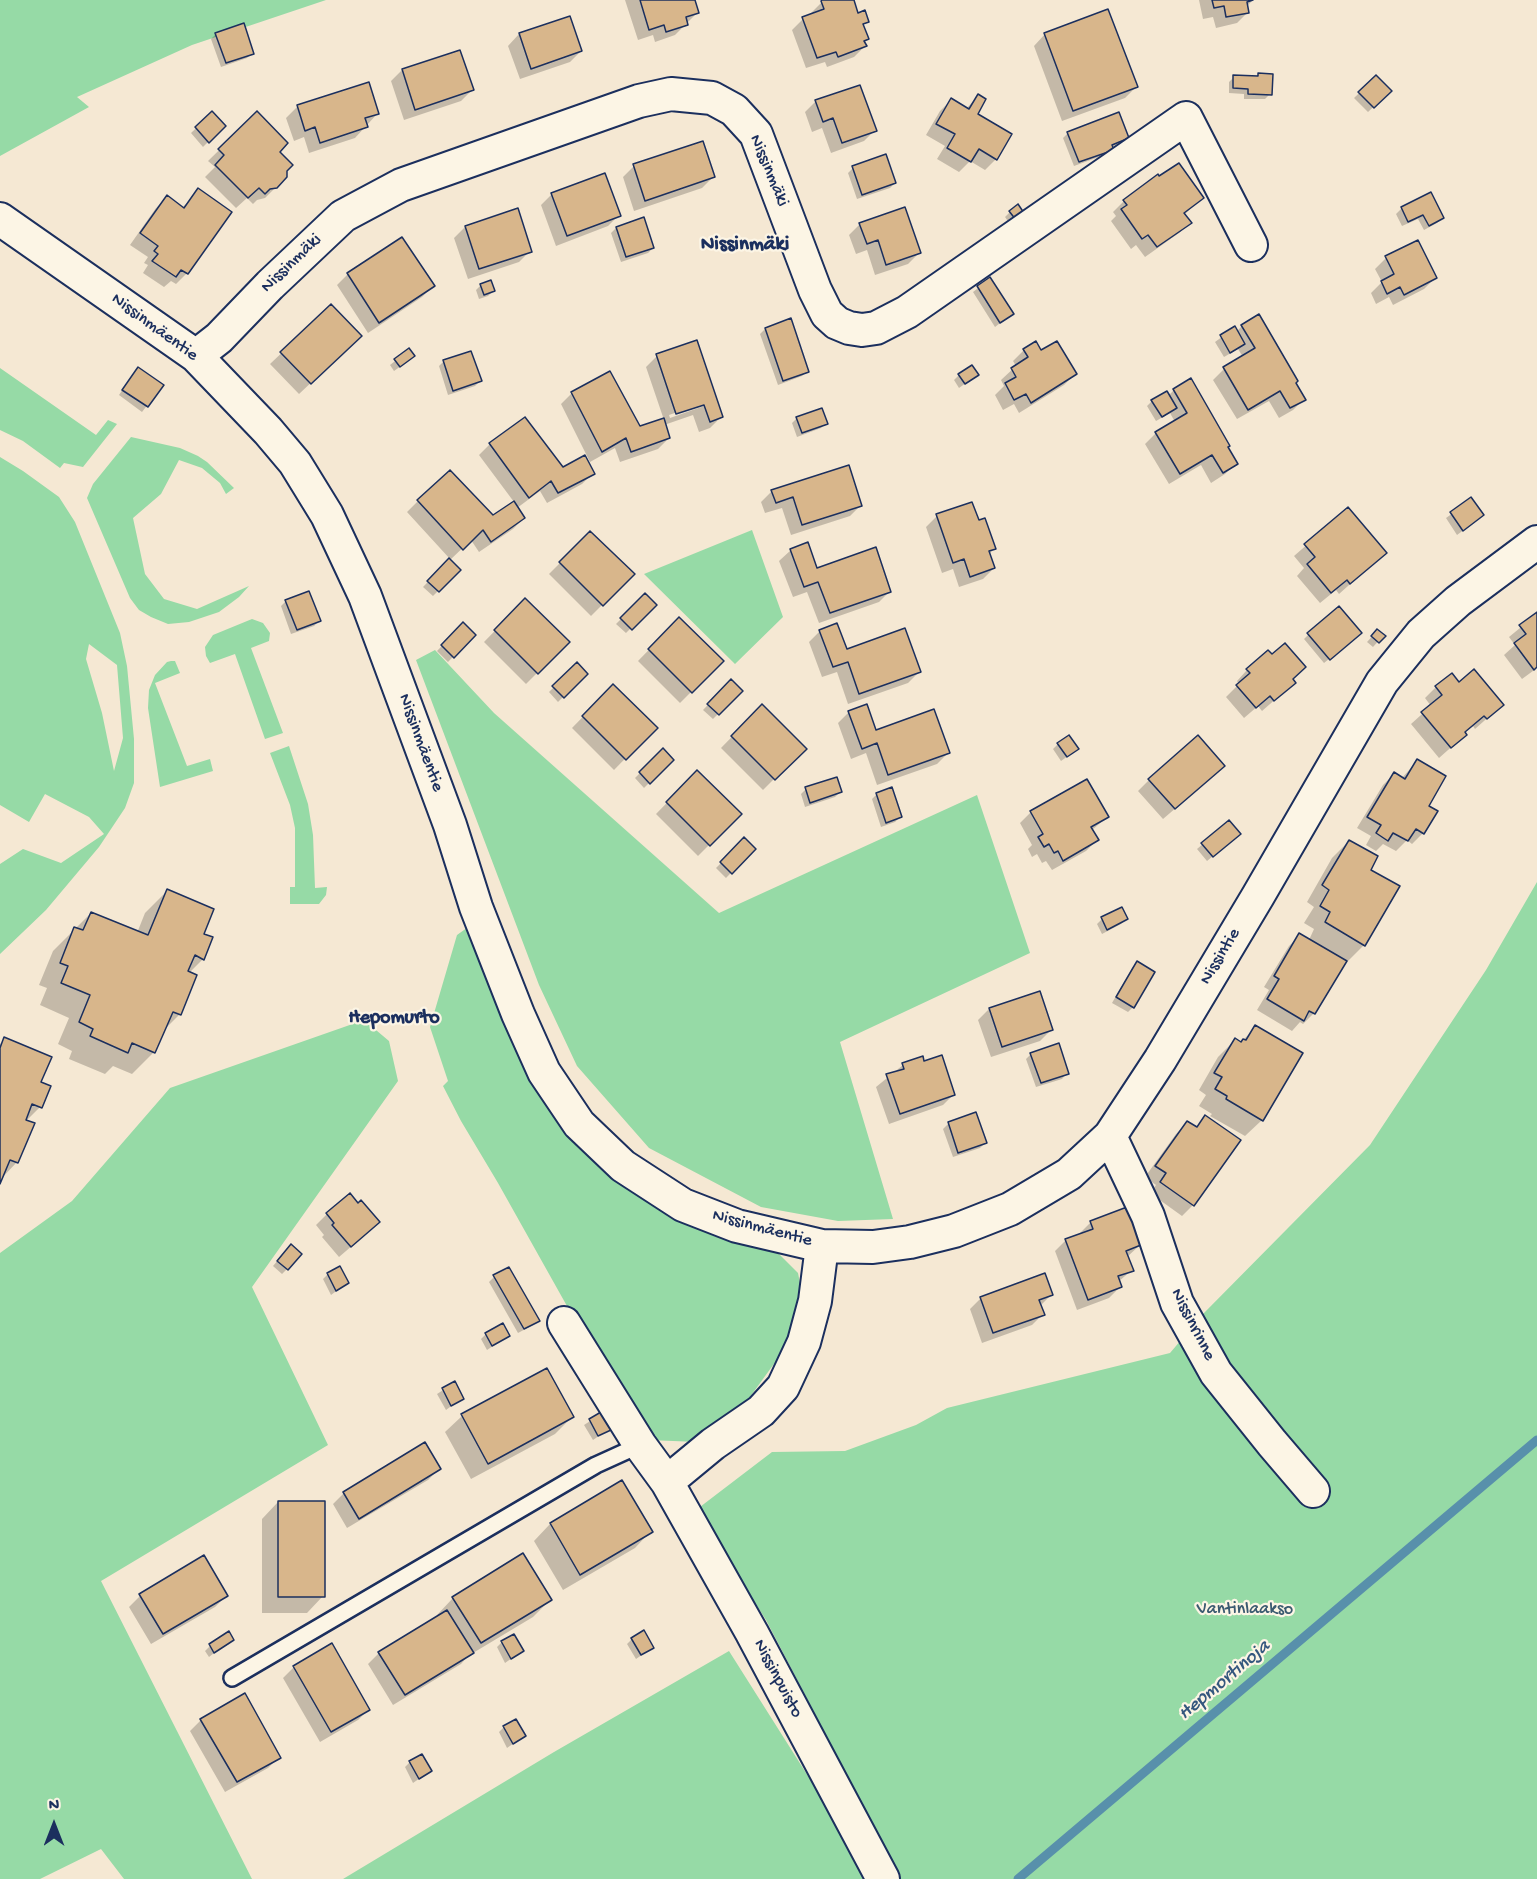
<!DOCTYPE html>
<meta charset="utf-8">
<style>
body{margin:0}
#map{position:relative;width:1537px;height:1879px;overflow:hidden;background:#f5e8d3;font-family:"Gochi Hand",sans-serif}
canvas{display:block}
.north{position:absolute;left:24px;top:1795px;width:60px;height:60px;-webkit-text-stroke:4px #fcf5e5;paint-order:stroke;rotate:0deg;font-size:16px;font-weight:700;line-height:24px;text-align:center;color:#1b2f5e}
.north::after{content:'';display:block;margin:auto;width:21px;height:27px;background:#1b2f5e;clip-path:polygon(50% 0,100% 100%,50% 72%,0 100%)}
</style>
<div id="map">
<canvas width="1537" height="1879"></canvas>
<div class="north">N</div>
</div>
<script>
const ctx = document.querySelector('canvas').getContext('2d');
ctx.lineJoin = 'round';
function paint(path, color) { ctx.fillStyle = color; ctx.fill(path, 'evenodd'); }
const toPath = rows => new Path2D(rows.map(r => 'M' + r).join(''));
function stroke(path, color, width, dash) { ctx.strokeStyle = color; ctx.lineWidth = width; ctx.lineCap = dash ? 'butt' : 'round'; ctx.setLineDash(dash || []); ctx.stroke(path); }
function label(font, color, halo, rows, align = 'center') {
  ctx.font = font + ' "Gochi Hand",sans-serif'; ctx.lineWidth = 4.5; ctx.setLineDash([]); ctx.textBaseline = 'middle'; ctx.strokeStyle = halo; ctx.fillStyle = color; for (const [text, x, y, turn = 0] of rows) {
    ctx.save(); ctx.translate(x, y); ctx.rotate((+turn || 0) * Math.PI / 180); ctx.textAlign = isNaN(turn) ? turn : align; if (halo) ctx.strokeText(text, 0, 0); ctx.fillText(text, 0, 0); ctx.restore();
  }
}
const green = toPath([
 [0,0,326,0,192,45,77,97,89,107,0,156],
 [0,368,96,435,108,420,117,424,83,467,64,463,60,468,23,441,0,430],
 [131,437,180,448,198,456,207,462,234,488,226,494,220,483,202,468,179,460,161,494,133,518,145,574,164,599,197,609,249,586,239,597,219,612,189,622,168,624,151,617,139,610,130,598,87,498,93,484],
 [0,457,23,471,59,497,75,522,120,633,127,666,134,739,134,783,125,808,99,847,46,910,0,954,0,864,23,849,61,863,104,834,89,817,45,794,29,822,0,805],
 [89,644,117,665,123,738,114,771,102,713,86,659],
 [752,530,783,617,735,664,644,574],
 [252,619,263,623,270,633,269,641,251,648,283,733,265,739,235,654,210,663,206,656,205,647,213,635],
 [435,650,494,713,719,913,977,795,1030,953,840,1042,893,1219,838,1221,761,1207,649,1148,577,1066,539,985,416,660],
 [171,661,175,661,180,673,155,683,187,766,210,759,213,771,160,787,148,708,149,690,155,675,167,662],
 [289,746,308,804,313,835,315,888,327,887,326,895,319,904,290,904,290,887,295,887,295,828,290,805,270,753],
 [1537,882,1537,1879,901,1879,766,1620,696,1510,772,1452,845,1451,916,1425,947,1408,1170,1353,1204,1313,1370,1145,1486,970],
 [471,925,515,1029,638,1192,714,1236,777,1252,798,1273,804,1303,784,1350,739,1412,698,1442,648,1440,618,1397,498,1183,461,1121,443,1086,448,1081,430,1027,457,935],
 [364,1020,389,1041,398,1081,252,1287,328,1445,101,1581,252,1879,124,1879,101,1849,40,1879,0,1879,0,1253,72,1201,170,1088],
 [729,1651,813,1784,865,1879,343,1879,554,1752]
]);
const shadow = toPath([
 [625,0,693,0,697,13,675,35,655,42,653,35,638,40],
 [827,0,852,0,858,15,867,21,862,26,867,39,863,42,865,46,854,57,827,67,825,62,806,68,792,30,803,19,812,15,811,13,822,2],
 [1199,0,1253,0,1246,7,1248,12,1237,23,1216,28,1213,17,1203,19],
 [569,18,581,51,570,62,520,79,508,46,519,34],
 [216,34,252,53,247,58,221,67,211,39],
 [1045,34,1136,87,1125,98,1062,121,1034,46],
 [402,70,472,90,461,101,404,120,391,81],
 [1259,75,1270,94,1265,99,1244,99,1244,94,1229,93,1229,82,1234,77,1256,77],
 [1376,77,1390,91,1368,112,1354,98],
 [368,84,378,113,355,138,309,153,304,137,294,141,286,118,297,107],
 [978,96,976,114,996,159,985,170,970,161,959,172,937,159,945,146,926,135,940,111,951,100,966,109],
 [816,101,875,130,864,141,831,153,822,128,812,132,805,112],
 [212,113,224,126,203,147,191,133],
 [257,113,278,152,276,187,265,198,257,200,253,204,247,198,236,208,205,177,215,167,208,161],
 [1068,133,1127,138,1122,143,1111,147,1112,149,1107,154,1074,166,1063,138],
 [634,166,714,176,702,188,634,211,623,177],
 [853,168,895,183,890,188,857,199,848,173],
 [199,190,187,273,176,284,171,281,164,287,143,273,148,265,144,263,148,257,130,245,156,208,167,197,182,208],
 [552,194,619,215,608,226,556,246,541,205],
 [1430,194,1443,218,1437,223,1424,230,1418,219,1402,226,1396,214,1401,209],
 [1202,198,1184,215,1190,223,1179,233,1145,257,1136,245,1131,249,1111,221,1116,216,1113,212,1124,201],
 [1010,212,1022,213,1010,224,1005,217],
 [860,224,919,253,908,264,875,275,867,250,856,254,849,235],
 [465,227,530,251,519,262,468,279,454,238],
 [616,228,653,248,648,253,621,262,611,233],
 [402,239,433,286,422,297,368,333,337,285,348,274],
 [1386,258,1435,278,1424,289,1393,305,1389,297,1376,304,1371,293,1382,282,1375,269],
 [990,279,1012,314,995,327,973,292],
 [481,285,493,291,488,296,479,299,476,290],
 [331,306,349,347,299,394,270,364],
 [790,320,808,371,802,376,778,385,760,334,765,329],
 [1242,326,1294,383,1304,399,1293,410,1279,418,1269,401,1237,419,1213,380,1224,369,1243,357,1238,349,1224,357,1215,342,1234,328,1236,332],
 [1024,350,1041,352,1075,374,1064,385,1019,413,1014,404,1003,410,995,395,1004,386,1001,380,1016,366,1013,361],
 [408,351,408,361,394,371,390,365],
 [657,356,721,417,710,428,699,432,693,415,664,425,669,438,658,449,620,462,615,448,590,462,561,404,572,393,639,428,664,420,646,367],
 [704,403,704,406,670,418,669,415],
 [444,361,480,381,475,386,448,395,439,366],
 [133,374,162,386,142,412,119,395],
 [959,375,977,375,959,388,954,380],
 [1174,390,1227,447,1236,464,1225,474,1211,483,1201,465,1169,484,1145,444,1156,433,1175,422,1170,413,1156,421,1147,406,1152,401,1168,396],
 [797,418,826,423,821,428,797,437,792,423],
 [490,444,562,469,593,473,582,484,547,503,540,491,517,508,524,518,513,529,479,552,471,540,449,561,459,570,433,596,423,587,450,559,407,512,418,501,493,517,514,502,479,455],
 [772,491,861,505,850,516,791,535,782,508,765,513,761,502],
 [1471,500,1477,520,1457,535,1446,518],
 [1348,509,1385,553,1339,594,1336,590,1320,603,1297,576,1304,568,1294,556],
 [937,516,978,522,994,549,989,554,994,568,983,579,959,587,953,569,942,573,926,527],
 [590,533,633,574,591,616,549,574],
 [791,550,817,570,890,591,879,602,819,623,807,592,793,597,779,561],
 [645,595,654,605,626,633,616,624],
 [525,600,568,642,526,684,484,642],
 [286,601,319,621,314,626,291,634,281,606],
 [1537,614,1537,668,1522,679,1504,655,1515,645,1509,637],
 [679,619,722,661,680,703,638,661],
 [463,624,474,635,448,662,437,651],
 [820,631,846,651,919,672,908,683,848,704,837,672,822,677,809,642],
 [1377,631,1383,636,1373,647,1367,642],
 [1309,634,1355,638,1324,663,1304,639],
 [577,664,586,674,558,702,549,692],
 [1247,670,1291,679,1294,683,1262,711,1258,706,1244,718,1226,697,1239,684,1237,681],
 [731,681,741,691,713,719,703,710],
 [1459,684,1502,705,1475,729,1473,726,1464,733,1465,735,1439,758,1411,724,1431,706,1425,698,1436,687],
 [613,686,655,728,614,770,572,728],
 [762,706,805,748,763,790,721,748],
 [849,712,875,732,948,753,937,764,877,785,866,753,851,759,838,723],
 [1058,744,1072,753,1061,761,1053,749],
 [663,750,672,760,644,788,635,778],
 [1417,761,1427,806,1423,833,1412,844,1407,840,1396,851,1383,844,1376,851,1366,845,1371,836,1357,828,1383,785,1394,774,1402,778],
 [697,772,740,814,698,856,656,814],
 [1212,777,1163,819,1138,791,1149,780],
 [806,789,840,792,835,797,805,807,801,794],
 [877,794,900,817,895,822,881,827,872,799],
 [1031,812,1107,817,1091,831,1097,840,1086,851,1052,870,1046,861,1042,863,1037,854,1032,857,1028,849,1032,845,1020,823],
 [1229,822,1234,839,1207,861,1197,849],
 [744,840,754,849,726,878,716,868],
 [1349,841,1364,945,1347,962,1345,960,1314,1013,1303,1024,1300,1022,1292,1031,1257,1010,1269,990,1264,987,1289,946,1300,935,1309,940,1314,929,1304,923,1314,907,1307,902,1332,858],
 [167,891,202,935,203,959,189,973,180,1014,163,1031,154,1052,132,1074,113,1066,105,1074,69,1059,72,1051,58,1044,69,1018,40,1005,47,988,39,985,53,951,91,913,137,933,145,913],
 [1102,919,1126,919,1121,924,1102,934,1097,924],
 [1137,963,1133,1007,1128,1012,1112,1003,1132,968],
 [989,1009,1051,1030,1040,1041,991,1057,978,1020],
 [1256,1027,1262,1120,1245,1136,1210,1116,1212,1114,1199,1106,1206,1095,1199,1090,1218,1057,1235,1040,1240,1043],
 [5,1039,39,1083,40,1107,26,1121,17,1162,0,1180,0,1044],
 [1031,1054,1067,1073,1062,1079,1036,1087,1026,1059],
 [924,1063,954,1094,943,1105,889,1124,876,1087,903,1065],
 [975,1114,985,1143,980,1148,953,1157,943,1129,948,1124],
 [1206,1117,1193,1205,1182,1216,1150,1193,1156,1185,1145,1177,1176,1134,1187,1123,1195,1128],
 [358,1205,367,1233,339,1257,322,1237,324,1235,316,1225,327,1214],
 [1091,1222,1140,1245,1127,1257,1132,1270,1118,1282,1120,1287,1109,1298,1077,1310,1055,1251,1066,1240,1081,1235,1080,1233],
 [286,1251,287,1269,282,1274,273,1266],
 [328,1274,347,1283,331,1295,323,1279],
 [494,1277,538,1320,533,1325,518,1333,489,1282],
 [1051,1295,1040,1306,1043,1314,1032,1325,982,1343,970,1309,981,1298],
 [486,1334,508,1336,487,1350,481,1339],
 [546,1370,572,1417,555,1434,471,1479,445,1432,462,1416],
 [454,1383,462,1398,446,1410,437,1394],
 [601,1414,609,1429,593,1440,584,1425],
 [439,1469,428,1480,347,1528,333,1504,344,1493],
 [622,1482,651,1531,635,1548,563,1590,534,1541,550,1524],
 [278,1502,323,1596,307,1613,262,1613,262,1519],
 [203,1557,226,1596,215,1607,151,1644,129,1607,140,1596],
 [453,1598,550,1600,533,1617,468,1656,461,1664,393,1705,368,1664,379,1653,438,1617,437,1615],
 [232,1639,209,1657,205,1651,210,1646],
 [632,1639,652,1648,636,1659,627,1644],
 [502,1642,522,1651,505,1663,497,1647],
 [294,1667,369,1709,358,1720,320,1742,283,1678],
 [201,1720,279,1757,268,1768,225,1792,190,1731],
 [504,1727,524,1736,507,1748,499,1732],
 [410,1762,430,1771,413,1783,405,1767]
]);
const stream = toPath([
 [1018,1879,1537,1440]
]);
const building = toPath([
 [640,0,695,0,699,13,686,17,688,25,666,32,664,25,649,30,640,0],
 [854,0,858,13,865,10,869,22,863,24,869,39,864,41,867,46,838,57,836,52,817,58,802,17,824,9,821,1,822,0,854,0],
 [1212,0,1253,0,1247,2,1249,13,1226,17,1224,6,1214,8,1212,0],
 [1108,9,1138,87,1073,111,1044,33,1108,9],
 [570,16,582,51,531,69,519,33,570,16],
 [244,23,254,54,226,63,215,33,244,23],
 [460,50,474,90,415,110,402,69,460,50],
 [1258,73,1273,74,1272,95,1248,94,1248,89,1233,88,1233,75,1258,76,1258,73],
 [1376,75,1392,91,1374,108,1358,92,1376,75],
 [369,82,379,114,365,118,368,127,320,143,315,127,305,131,297,105,369,82],
 [860,85,877,131,842,143,833,118,823,122,815,100,860,85],
 [978,94,986,99,978,114,1012,134,997,160,979,149,971,162,947,148,955,134,936,124,951,98,969,109,978,94],
 [212,111,226,126,209,143,195,127,212,111],
 [257,111,288,143,280,152,293,165,287,171,287,177,277,188,270,189,265,194,259,188,248,198,215,165,224,155,218,149,257,111],
 [1119,112,1129,138,1112,145,1114,150,1079,162,1067,132,1119,112],
 [703,141,715,177,645,201,633,164,703,141],
 [886,154,896,183,862,195,852,166,886,154],
 [1179,163,1204,198,1184,213,1192,223,1157,247,1148,235,1142,239,1121,209,1127,205,1123,200,1158,174,1159,176,1179,163],
 [605,173,621,216,567,236,551,193,605,173],
 [198,188,232,212,188,274,181,270,176,277,152,261,158,254,154,251,158,246,140,233,167,195,184,208,198,188],
 [1431,192,1444,218,1429,226,1423,215,1408,222,1401,207,1431,192],
 [1018,204,1024,213,1016,220,1009,211,1018,204],
 [905,207,921,253,886,265,878,240,867,244,859,223,905,207],
 [518,208,532,252,479,269,465,226,518,208],
 [644,217,654,248,626,257,616,227,644,217],
 [402,237,435,286,379,323,347,273,402,237],
 [1418,240,1437,278,1404,295,1400,287,1387,294,1381,281,1394,274,1385,256,1418,240],
 [990,277,1014,314,1000,323,977,286,990,277],
 [491,280,495,291,484,295,480,284,491,280],
 [331,304,362,336,311,384,280,352,331,304],
 [1259,314,1298,381,1296,383,1306,400,1290,408,1280,391,1248,410,1223,367,1255,348,1241,325,1259,314],
 [791,318,809,372,783,381,765,328,791,318],
 [1235,326,1245,344,1230,353,1220,335,1235,326],
 [697,340,723,417,710,422,704,405,676,414,656,354,697,340],
 [1036,341,1041,350,1057,341,1077,374,1031,403,1026,394,1014,400,1005,383,1016,377,1011,368,1028,357,1023,349,1036,341],
 [409,348,415,356,400,367,394,359,409,348],
 [471,351,482,381,453,391,443,360,471,351],
 [972,365,979,375,965,384,958,374,972,365],
 [138,367,164,385,148,407,122,390,138,367],
 [610,371,640,426,664,418,670,438,631,452,626,438,602,452,571,392,610,371],
 [1191,378,1230,446,1228,447,1238,464,1223,473,1212,455,1180,474,1155,432,1187,413,1173,389,1191,378],
 [1167,391,1177,408,1162,417,1151,400,1167,391],
 [822,408,828,424,802,433,796,417,822,408],
 [525,417,563,467,585,455,595,474,558,493,551,481,529,498,489,443,525,417],
 [849,465,862,506,802,525,793,497,776,503,771,490,849,465],
 [450,470,493,515,514,501,525,518,491,542,483,530,463,550,417,500,450,470],
 [1471,497,1484,515,1463,531,1450,512,1471,497],
 [972,502,979,520,985,518,996,549,989,551,995,568,970,577,964,559,953,563,936,514,972,502],
 [1348,507,1387,553,1350,584,1347,580,1331,593,1307,564,1315,557,1304,544,1348,507],
 [590,531,635,574,603,606,559,562,590,531],
 [808,542,817,568,876,547,891,592,830,613,818,582,804,587,790,549,808,542],
 [449,558,461,570,439,592,427,581,449,558],
 [309,591,321,621,297,630,285,600,309,591],
 [645,593,657,605,632,630,620,618,645,593],
 [525,598,570,642,538,674,494,630,525,598],
 [1339,606,1362,633,1330,660,1307,633,1339,606],
 [1537,612,1537,667,1534,670,1514,643,1526,634,1519,625,1537,612],
 [679,617,724,661,692,693,648,649,679,617],
 [463,622,476,635,454,658,441,645,463,622],
 [837,623,847,649,905,628,921,672,859,694,848,662,833,667,819,630,837,623],
 [1377,629,1386,636,1379,643,1371,636,1377,629],
 [1285,643,1306,667,1293,679,1296,683,1274,701,1270,696,1256,708,1236,685,1250,673,1246,669,1268,650,1272,654,1285,643],
 [577,662,588,674,564,698,552,686,577,662],
 [1474,669,1504,705,1487,719,1484,716,1465,732,1467,735,1451,748,1421,712,1442,695,1435,686,1452,673,1459,682,1474,669],
 [731,679,743,691,719,715,707,704,731,679],
 [613,684,658,728,626,760,582,716,613,684],
 [762,704,807,749,775,780,731,736,762,704],
 [867,704,876,730,934,709,950,753,888,775,877,743,862,749,848,711,867,704],
 [1069,735,1079,749,1067,757,1057,743,1069,735],
 [1198,735,1225,766,1175,809,1148,779,1198,735],
 [663,748,674,760,650,784,639,772,663,748],
 [1417,759,1446,776,1429,806,1438,811,1424,834,1416,829,1408,841,1393,833,1388,841,1376,833,1381,825,1367,817,1394,772,1405,779,1417,759],
 [697,770,742,814,710,846,666,802,697,770],
 [837,777,842,792,810,803,805,787,837,777],
 [1087,779,1109,817,1091,827,1099,840,1063,861,1058,851,1054,853,1049,844,1044,847,1038,837,1043,834,1030,811,1087,779],
 [892,787,902,817,886,823,876,793,892,787],
 [1229,820,1241,834,1213,857,1201,843,1229,820],
 [744,837,756,849,732,874,720,862,744,837],
 [1349,840,1378,856,1371,870,1400,886,1365,946,1325,922,1330,912,1320,906,1329,890,1322,885,1349,840],
 [167,889,214,909,204,934,213,937,204,960,195,955,188,971,197,975,181,1015,173,1012,155,1053,132,1043,128,1053,90,1036,93,1029,79,1022,90,995,61,983,68,966,60,963,74,927,83,930,91,912,148,935,167,889],
 [1122,907,1128,919,1107,930,1101,917,1122,907],
 [1299,933,1347,961,1315,1014,1309,1011,1304,1021,1267,999,1279,979,1274,976,1299,933],
 [1137,961,1155,972,1134,1008,1116,997,1137,961],
 [1040,991,1053,1030,1002,1047,989,1008,1040,991],
 [1255,1025,1303,1053,1263,1121,1226,1099,1227,1096,1215,1089,1222,1077,1214,1073,1235,1038,1241,1042,1243,1039,1246,1040,1255,1025],
 [4,1037,52,1057,41,1082,51,1086,42,1108,32,1104,26,1120,35,1123,18,1163,10,1160,0,1184,0,1048,4,1037],
 [1059,1043,1069,1074,1041,1083,1030,1053,1059,1043],
 [942,1055,955,1095,900,1114,886,1074,904,1069,902,1063,923,1056,924,1061,942,1055],
 [976,1112,987,1143,958,1153,948,1122,976,1112],
 [1205,1115,1241,1140,1194,1206,1160,1182,1166,1173,1155,1166,1187,1121,1197,1127,1205,1115],
 [350,1193,358,1203,361,1200,380,1222,351,1247,332,1225,334,1223,326,1213,350,1193],
 [1127,1207,1141,1245,1126,1251,1134,1271,1118,1276,1122,1287,1088,1300,1065,1239,1093,1229,1090,1221,1127,1207],
 [291,1244,302,1254,288,1270,277,1261,291,1244],
 [340,1266,349,1283,336,1291,327,1273,340,1266],
 [509,1267,540,1321,524,1329,493,1275,509,1267],
 [1045,1273,1053,1295,1039,1300,1045,1315,993,1333,980,1297,1045,1273],
 [503,1323,510,1336,492,1346,485,1333,503,1323],
 [547,1368,574,1417,488,1464,461,1414,547,1368],
 [455,1381,464,1399,451,1406,442,1388,455,1381],
 [601,1412,611,1430,598,1436,589,1419,601,1412],
 [425,1442,441,1469,359,1519,343,1492,425,1442],
 [622,1480,653,1532,580,1575,550,1523,622,1480],
 [278,1501,325,1501,325,1597,278,1597,278,1501],
 [523,1553,552,1600,481,1643,452,1597,523,1553],
 [204,1555,228,1596,163,1634,139,1594,204,1555],
 [447,1610,474,1653,405,1695,378,1652,447,1610],
 [644,1630,654,1648,641,1655,631,1638,644,1630],
 [229,1631,234,1640,214,1653,209,1644,229,1631],
 [514,1634,524,1651,511,1659,501,1641,514,1634],
 [332,1643,370,1710,331,1732,293,1666,332,1643],
 [245,1693,281,1758,237,1782,200,1719,245,1693],
 [516,1719,526,1736,513,1744,503,1726,516,1719],
 [422,1754,432,1771,419,1779,409,1761,422,1754]
]);
const lane = toPath([
 [232,1678,596,1465,640,1445]
]);
const street = toPath([
 [0,219,196,356,268,431,295,463,327,515,365,596,450,825,476,907,518,1014,544,1072,579,1124,623,1166,683,1205,737,1226,822,1246,873,1247,910,1242,954,1231,1010,1209,1069,1174,1110,1136,1160,1060,1258,896,1382,682,1421,634,1458,601,1537,542],
 [196,356,219,338,270,285,343,216,401,185,639,101,671,94,712,98,734,110,756,134,815,290,827,314,837,323,849,328,862,330,876,328,907,312,1186,118,1251,245],
 [1110,1136,1148,1216,1177,1303,1216,1373,1272,1443,1313,1491],
 [822,1246,815,1301,804,1342,783,1387,761,1411,713,1444,667,1482,752,1633,883,1879],
 [564,1323,640,1445,667,1482]
]);
const streetNames = [
 ["Nissinmäki",768,171,67],
 ["Nissinmäki",292,264,-44],
 ["Nissinmäentie",154,328,36],
 ["Nissinmäentie",420,743,70],
 ["Nissintie",1221,957,-59],
 ["Nissinmäentie",762,1229,15],
 ["Nissinrinne",1192,1325,63],
 ["Nissinpuisto",777,1679,62]
];
const parkNames = [
 ["Vantinlaakso",1245,1610]
];
const neighbourhoodNames = [
 ["Hepomurto",394,1019]
];
const waterNames = [
 ["Hepmortinoja",1225,1681,-40]
];
const quarterNames = [
 ["Nissinmäki",745,246]
];
paint(green, '#96daa6');
paint(shadow, '#0003');
stroke(stream, '#5890ab', 9);
paint(building, '#d8b68b');
stroke(building, '#1b2f5e', 1.5);
stroke(lane, '#1b2f5e', 20);
stroke(street, '#1b2f5e', 36);
stroke(lane, '#fcf5e5', 15);
stroke(street, '#fcf5e5', 32);
label('18px', '#1b2f5e', '#fcf5e5', streetNames);
label('18px', '#3a5a70', '#fcf5e5', parkNames);
label('bold 20px', '#1b2f5e', '#fcf5e5', neighbourhoodNames);
label('italic 20px', '#34577e', '#fcf5e5', waterNames);
label('bold 21px', '#1b2f5e', '#fcf5e5', quarterNames);
</script>
